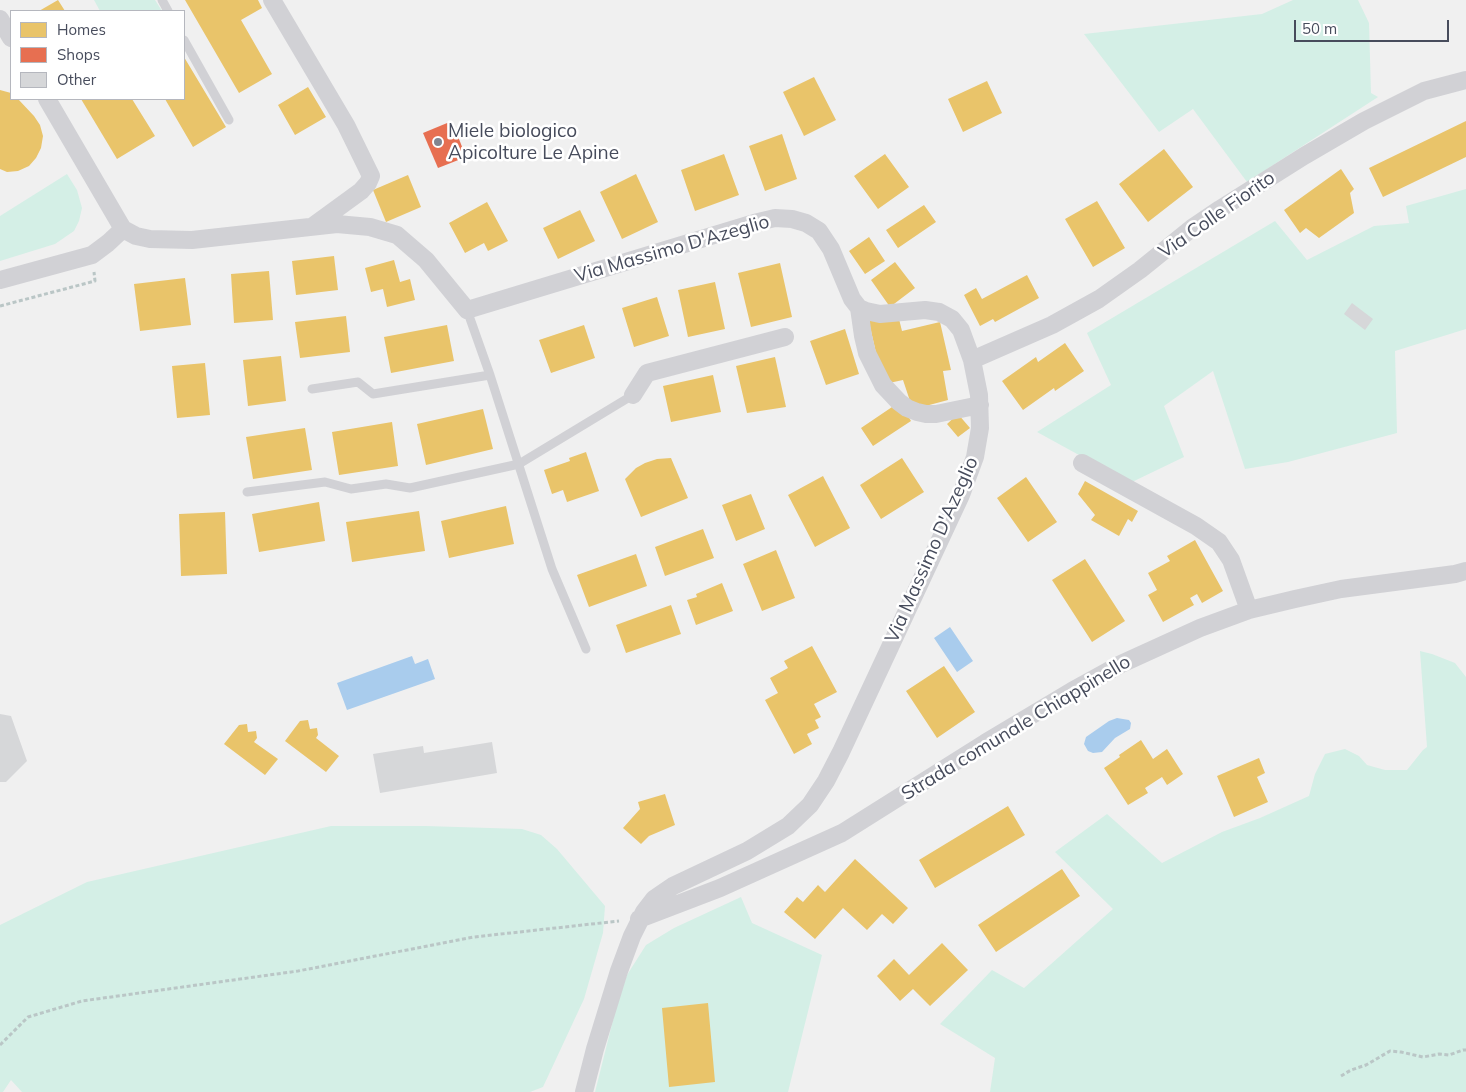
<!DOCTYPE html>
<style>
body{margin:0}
#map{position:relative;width:1466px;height:1092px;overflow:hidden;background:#f0f0f0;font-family:Mulish,sans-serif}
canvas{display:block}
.legend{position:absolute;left:10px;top:10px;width:175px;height:90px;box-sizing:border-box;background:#fff;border:1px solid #b5b7be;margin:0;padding:6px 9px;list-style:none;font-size:15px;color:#474c5c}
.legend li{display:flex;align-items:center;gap:10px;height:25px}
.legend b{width:25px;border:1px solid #b5b7be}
.scale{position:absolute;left:1294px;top:20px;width:155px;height:22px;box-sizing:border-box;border:2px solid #474c5c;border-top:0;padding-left:6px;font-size:15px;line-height:18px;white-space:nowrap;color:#474c5c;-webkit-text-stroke:4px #fff;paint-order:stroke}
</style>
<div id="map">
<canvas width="1466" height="1092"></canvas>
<ul class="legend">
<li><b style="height:14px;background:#e9c46a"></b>Homes</li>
<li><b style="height:14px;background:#e76f51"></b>Shops</li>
<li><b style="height:14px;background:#d6d7d9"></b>Other</li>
</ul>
<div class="scale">50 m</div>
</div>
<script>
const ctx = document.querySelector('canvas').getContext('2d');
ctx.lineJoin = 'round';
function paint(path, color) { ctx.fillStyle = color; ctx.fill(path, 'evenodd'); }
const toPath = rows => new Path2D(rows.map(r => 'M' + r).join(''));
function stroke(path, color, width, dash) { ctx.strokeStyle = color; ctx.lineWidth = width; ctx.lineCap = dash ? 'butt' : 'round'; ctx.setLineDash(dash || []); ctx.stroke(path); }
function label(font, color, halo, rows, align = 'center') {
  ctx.font = font + ' Mulish,sans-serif'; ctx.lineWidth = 5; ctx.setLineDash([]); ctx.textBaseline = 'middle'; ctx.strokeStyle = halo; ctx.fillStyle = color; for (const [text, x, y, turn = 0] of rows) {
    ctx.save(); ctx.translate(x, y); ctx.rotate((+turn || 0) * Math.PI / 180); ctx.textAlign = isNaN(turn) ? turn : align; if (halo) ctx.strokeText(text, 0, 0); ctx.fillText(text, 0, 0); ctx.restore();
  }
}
const green = toPath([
 [94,0,155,0,162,11,100,11],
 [1293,0,1358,0,1369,23,1371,93,1378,97,1247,182,1193,109,1159,132,1084,34,1262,14],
 [67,174,77,190,82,208,79,221,74,231,55,244,0,261,0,216],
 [1466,189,1466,329,1395,351,1397,433,1288,462,1245,469,1213,371,1164,406,1184,457,1130,483,1037,432,1111,385,1087,333,1275,221,1307,260,1374,226,1409,223,1406,206],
 [1420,651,1432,654,1455,663,1466,677,1466,1092,990,1092,995,1058,940,1024,992,970,1024,988,1113,909,1055,852,1107,814,1162,863,1222,832,1260,818,1309,796,1315,774,1325,754,1345,749,1359,756,1367,765,1385,770,1407,770,1423,750,1427,747],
 [331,826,426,826,522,829,541,835,557,849,605,906,603,933,584,999,543,1087,530,1092,22,1092,11,1080,3,1092,0,1092,0,925,87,882],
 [741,897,752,923,822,955,788,1092,595,1092,617,1004,627,975,646,945,674,928]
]);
const water = toPath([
 [950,627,973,661,957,672,934,638],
 [412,656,415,664,428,659,435,679,347,710,337,683],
 [1117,718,1129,720,1131,723,1130,729,1115,738,1102,752,1093,753,1088,751,1084,744,1086,737,1109,721]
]);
const homes = toPath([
 [58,0,65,11,39,11],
 [185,0,258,0,262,8,241,20,272,74,239,93],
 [184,57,226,127,193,147,165,99,184,99],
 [814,77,836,120,804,136,783,92],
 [987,81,1002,113,963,132,948,99],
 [308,87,326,117,295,135,278,105],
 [0,90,11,93,11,99,18,99,34,116,40,125,43,136,41,148,36,158,29,166,18,171,7,172,0,169],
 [81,99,132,99,155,136,117,159],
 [1466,121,1466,157,1383,197,1369,168],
 [782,134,797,179,765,191,749,146],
 [1164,149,1193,187,1148,222,1119,184],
 [724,154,739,195,695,211,681,170],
 [885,154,909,187,878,209,854,176],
 [1341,169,1354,189,1350,193,1354,213,1319,238,1306,228,1300,233,1284,210],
 [636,174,658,222,622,239,600,192],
 [408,175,421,207,386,222,373,190],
 [1097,201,1125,248,1093,267,1065,219],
 [487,202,508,241,488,251,484,243,465,253,449,223],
 [924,205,936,222,898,248,886,230],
 [580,210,595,241,558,259,543,228],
 [869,237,885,261,865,274,849,251],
 [334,256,338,290,296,295,292,261],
 [394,260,400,282,410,279,415,300,387,307,383,289,371,292,365,268],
 [895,262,915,288,890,307,871,280],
 [780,263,792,317,751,327,738,273],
 [269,271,273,320,234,323,231,274],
 [1027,275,1039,298,995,322,993,319,980,326,964,295,976,288,982,299],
 [185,278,191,325,140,331,134,284],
 [715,282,725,329,688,337,678,290],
 [657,297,669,336,634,347,622,308],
 [346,316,350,352,300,358,295,322],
 [868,318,899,319,902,331,940,322,951,370,943,371,948,400,918,408,911,404,903,380,889,383,880,370],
 [447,325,454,361,391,373,384,337],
 [584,325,595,358,551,373,539,340],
 [845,329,859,374,826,385,810,341],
 [1065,343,1084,371,1055,391,1054,388,1023,410,1002,381,1036,357,1038,362],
 [281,356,286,401,248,406,243,360],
 [775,357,786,407,747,413,736,366],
 [205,363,210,415,177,418,172,366],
 [713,375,721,412,671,422,663,386],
 [895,405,907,414,911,421,873,446,861,428],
 [483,409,493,449,426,465,417,424],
 [958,414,970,428,958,437,947,424],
 [392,422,398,466,339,475,332,432],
 [305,428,312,470,253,479,246,437],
 [586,452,599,491,567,502,563,490,552,494,544,470,570,461,569,458],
 [671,458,688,498,641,517,625,479,636,468,645,463,657,459],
 [902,458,924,492,881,519,860,485],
 [823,476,850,528,815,547,788,495],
 [1026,477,1057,522,1028,542,997,498],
 [1085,481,1138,511,1132,522,1128,519,1119,536,1091,520,1095,515,1078,494],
 [751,494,765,529,736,541,722,505],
 [319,502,325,541,259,552,252,514],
 [506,506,514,544,449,558,441,521],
 [419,511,425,551,352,562,346,522],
 [225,512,227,574,181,576,179,514],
 [703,529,714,558,665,576,655,547],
 [1195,540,1223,591,1202,603,1197,594,1190,598,1194,605,1163,622,1148,595,1157,590,1148,573,1170,561,1167,556],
 [776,550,795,598,762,611,743,564],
 [636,554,647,586,589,607,577,575],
 [1085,559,1125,621,1092,642,1052,580],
 [722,583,733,611,696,625,687,600,697,597,696,594],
 [671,605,681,634,626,653,616,625],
 [812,646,837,692,814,704,821,717,815,720,819,728,807,734,812,744,794,754,765,700,778,693,770,678,788,668,784,661],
 [944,666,975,712,937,738,906,691],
 [308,720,310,729,317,728,318,735,316,738,339,756,326,772,285,741,300,721],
 [247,724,248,732,256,731,257,738,254,742,278,759,265,775,224,744,239,725],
 [1141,740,1153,759,1167,749,1183,774,1167,785,1162,777,1145,788,1148,793,1128,805,1104,768,1120,757,1119,755],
 [1259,758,1265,773,1257,777,1268,802,1234,817,1217,776],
 [665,794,675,825,649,836,641,844,623,828,640,809,638,802],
 [1008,806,1025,835,935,888,919,860],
 [855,859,908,908,893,924,882,914,867,930,843,908,815,939,784,912,797,897,803,902,818,885,825,892],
 [1062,869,1080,896,996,952,978,925],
 [942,943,968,970,930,1006,913,989,900,1001,877,976,894,959,909,975],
 [708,1003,715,1082,669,1087,662,1008]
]);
const shops = toPath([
 [452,121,466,157,438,168,423,133]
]);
const building = toPath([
 [1352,303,1373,319,1365,330,1344,314],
 [0,714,11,716,27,761,6,782,0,782],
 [492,742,497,773,380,793,373,754,423,746,424,753]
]);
const path = toPath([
 [0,306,95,281,94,272],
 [0,1045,28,1017,82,1001,298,971,474,937,619,921],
 [1341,1076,1351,1070,1366,1065,1390,1051,1401,1052,1423,1057,1439,1054,1449,1055,1463,1050,1466,1050]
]);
const service = toPath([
 [162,0,168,11],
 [184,40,229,120],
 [467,310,490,375,552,569,586,649],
 [312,389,358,382,373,394,490,375],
 [247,492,325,482,351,489,386,484,410,488,519,464,633,395]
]);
const minor = toPath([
 [272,0,346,125,371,176,368,183,361,191,313,226],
 [0,19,11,38],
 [47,99,123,229,136,236,150,239,192,240,337,224,370,227,397,235,426,260,467,310,754,223,775,218,792,219,806,223,819,231,831,249,852,299,859,308,866,311,880,314,925,310,939,312,952,319,961,330,972,360,979,395,980,428,975,457,961,495,841,752,826,781,810,805,788,826,747,851,673,886,654,899,644,912,632,936,619,971,595,1049,584,1092],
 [0,280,92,255,108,243,123,229],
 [859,308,863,336,867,353,883,385,899,402,907,408,917,412,926,414,936,414,980,405],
 [972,360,1052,325,1099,299,1140,270,1192,228,1220,209,1304,156,1364,121,1424,91,1466,80],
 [633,395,647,373,785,337],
 [1082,463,1196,526,1219,542,1231,560,1249,610],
 [639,919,720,888,842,833,985,743,1072,691,1121,664,1200,628,1249,610,1295,599,1341,589,1455,574,1466,571]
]);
const markers = [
 [438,142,5,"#828590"]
];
const poiNames = [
 ["Miele biologico",448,131],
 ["Apicolture Le Apine",448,153]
];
const streetNames = [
 ["Via Colle Fiorito",1217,215,-35],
 ["Via Massimo D'Azeglio",672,249,-16],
 ["Via Massimo D'Azeglio",932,550,-66],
 ["Strada comunale Chiappinello",1016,728,-31]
];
paint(green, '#d4efe6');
paint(water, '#a9cced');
paint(homes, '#e9c46a');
paint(shops, '#e76f51');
paint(building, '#d6d7d9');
stroke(path, '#bac6c6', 3, [4, 2.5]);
stroke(service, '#d1d1d5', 9);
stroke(minor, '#d1d1d5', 18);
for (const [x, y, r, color] of markers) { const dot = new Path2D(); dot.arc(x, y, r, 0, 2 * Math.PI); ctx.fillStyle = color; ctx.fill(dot); stroke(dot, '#fff', 2); }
label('19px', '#474c5c', '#fff', poiNames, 'left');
label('19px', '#474c5c', '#fff', streetNames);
</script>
